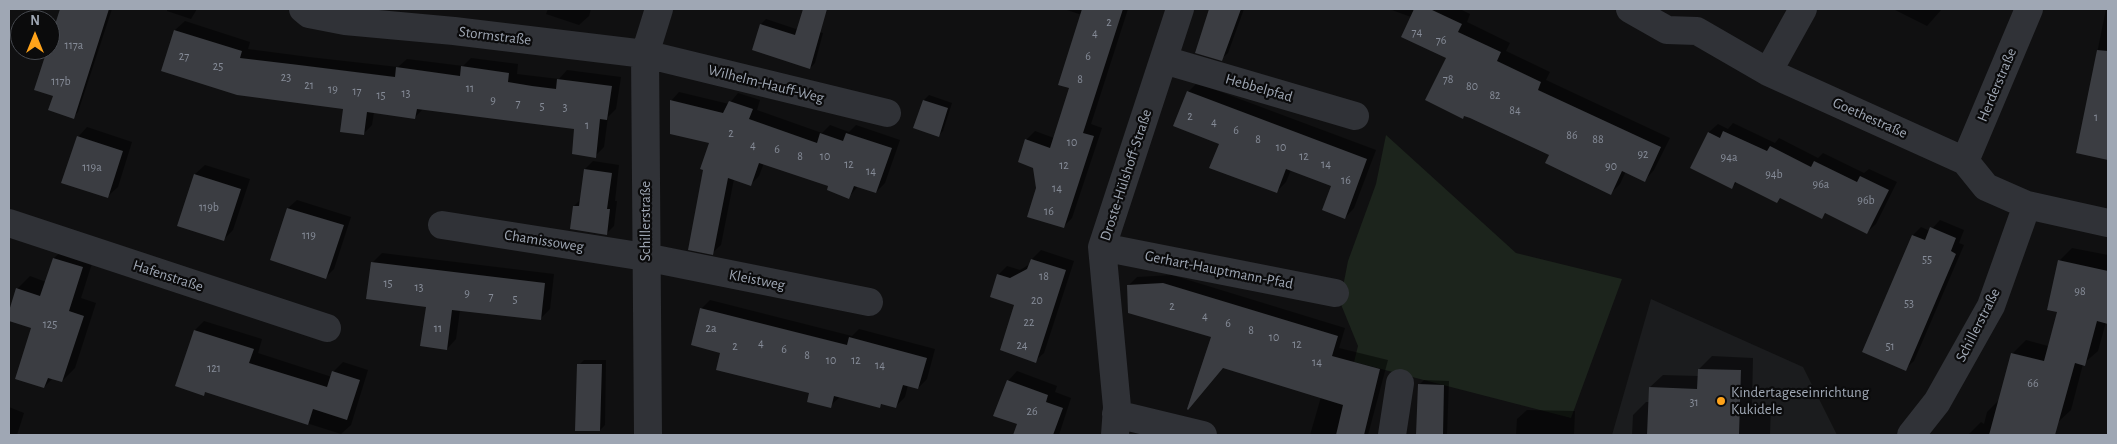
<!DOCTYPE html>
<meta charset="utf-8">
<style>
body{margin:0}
#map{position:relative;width:2117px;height:444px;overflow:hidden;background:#101011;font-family:"Alegreya Sans",sans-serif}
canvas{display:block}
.frame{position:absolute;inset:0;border:10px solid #9fa7b4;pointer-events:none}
.north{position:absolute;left:10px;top:10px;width:50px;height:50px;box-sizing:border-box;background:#0b0b0c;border:1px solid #46494f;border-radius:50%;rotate:0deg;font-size:14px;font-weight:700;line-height:20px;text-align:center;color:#9fa7b4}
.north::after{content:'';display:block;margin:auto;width:18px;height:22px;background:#ffa31a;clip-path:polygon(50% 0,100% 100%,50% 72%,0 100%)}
</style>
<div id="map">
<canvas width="2117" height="444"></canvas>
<div class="frame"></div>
<div class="north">N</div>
</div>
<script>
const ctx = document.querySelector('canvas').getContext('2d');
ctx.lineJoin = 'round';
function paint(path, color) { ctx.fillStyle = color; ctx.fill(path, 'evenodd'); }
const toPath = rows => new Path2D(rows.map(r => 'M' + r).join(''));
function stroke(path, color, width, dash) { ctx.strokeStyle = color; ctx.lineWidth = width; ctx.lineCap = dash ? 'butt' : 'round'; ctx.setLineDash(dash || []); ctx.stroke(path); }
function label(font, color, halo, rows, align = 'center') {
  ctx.font = font + ' "Alegreya Sans",sans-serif'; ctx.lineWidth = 4.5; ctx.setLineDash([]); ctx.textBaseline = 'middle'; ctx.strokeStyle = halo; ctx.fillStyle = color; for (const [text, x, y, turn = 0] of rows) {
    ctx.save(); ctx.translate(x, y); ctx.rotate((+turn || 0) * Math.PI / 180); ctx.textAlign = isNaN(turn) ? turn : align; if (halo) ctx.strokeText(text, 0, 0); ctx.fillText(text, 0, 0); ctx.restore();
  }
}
const built = toPath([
 [1651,299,1803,367,1837,435,1612,435]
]);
const green = toPath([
 [1386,135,1516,253,1622,279,1571,418,1354,362,1358,346,1340,302,1348,261,1376,184]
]);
const shadow = toPath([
 [61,9,112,9,78,112,73,117,55,95,48,50,50,50,50,44],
 [167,9,197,9,191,19,167,11],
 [548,9,591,9,589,16,579,25,546,14],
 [1064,9,1128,9,1091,124,1102,128,1072,218,1063,227,1035,167,1026,140,1035,131,1054,138,1071,88,1082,15],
 [1214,9,1244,9,1228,53,1221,59,1198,52],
 [1389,9,1460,9,1470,14,1467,22,1510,43,1506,51,1550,72,1546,80,1670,138,1654,170,1645,180,1626,171,1620,184,1611,193,1550,154,1447,58,1411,17],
 [1893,9,1942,9,1927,26],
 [2106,9,2108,9,2108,159,2077,152],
 [766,19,799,30,802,27,823,33,815,63,810,68,761,24],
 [185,21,250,42,248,49,309,57,398,67,407,59,463,66,471,58,518,64,517,74,542,77,559,79,567,70,621,77,616,109,608,117,604,147,595,156,576,128,424,108,415,117,374,112,372,125,363,134,344,108,163,70,175,30],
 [1197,83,1376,150,1354,208,1345,218,1332,185,1291,170,1286,182,1277,191,1220,143,1188,92],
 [679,92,729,104,738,93,760,100,757,110,822,133,830,125,849,132,856,125,900,140,885,183,876,192,858,186,849,197,830,186,764,163,759,176,750,185,734,179,721,245,712,253,711,142,671,101],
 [929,95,952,103,943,131,938,136,924,100],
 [1733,123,1775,143,1779,138,1818,158,1823,153,1864,173,1869,169,1897,182,1876,224,1867,232,1827,212,1822,217,1781,197,1777,202,1737,182,1732,187,1692,167,1709,132,1718,124,1728,129],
 [87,127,132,142,118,187,108,196,78,137],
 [593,161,619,165,615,201,617,201,614,226,606,234,574,206,581,199,585,169],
 [205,165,250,179,233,230,223,240,195,174],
 [297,200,351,217,334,269,326,277,271,260,288,208],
 [1940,220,1964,230,1959,243,1964,245,1914,361,1905,369,1913,235,1921,227,1930,231],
 [67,246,95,254,81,298,96,303,75,368,62,381,53,378,44,387,32,327,9,319,9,315,17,289,30,276,46,282,54,258],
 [2072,248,2108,255,2108,323,2106,322,2098,351,2083,364,2071,410,2057,423,2049,435,1968,435,1981,422,1984,424,1987,412,2000,399,2012,354,2026,340,2048,346,2058,312,2059,261],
 [1041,250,1074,261,1044,353,1035,361,1016,304,998,275,1007,266,1020,270,1030,264,1032,259],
 [382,253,554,274,550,309,540,319,460,310,456,339,447,349,427,306,372,263],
 [1172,275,1345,328,1339,348,1388,360,1368,435,1310,435,1321,397,1212,337,1129,285,1137,277],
 [710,300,852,336,859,329,935,349,927,379,918,388,908,385,905,397,896,406,883,403,879,407,840,397,830,406,811,392,722,352,701,309],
 [204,321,262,339,258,353,332,377,334,371,343,362,368,370,351,425,341,434,206,391,203,394,195,330],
 [1712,356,1753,358,1752,405,1771,405,1770,435,1632,435,1633,415,1646,402,1649,402,1650,387,1663,375,1699,376,1699,369],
 [584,360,606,360,605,425,600,430,579,365],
 [1017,371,1057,386,1055,392,1071,398,1059,435,1014,435,1018,423,1008,381],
 [1424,380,1449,381,1447,435,1418,435,1419,385],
 [9,407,24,413,17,435,9,435],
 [1527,410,1575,411,1574,435,1516,435,1517,419]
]);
const building = toPath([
 [60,9,109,9,74,119,48,110,53,96,34,90,47,50,50,50,50,40],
 [803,9,827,9,810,69,752,50,760,24,795,35],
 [1082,9,1123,9,1083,133,1094,136,1064,228,1027,217,1036,188,1033,168,1018,162,1025,139,1050,148,1069,88,1058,85],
 [1209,9,1241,9,1222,61,1195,53],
 [1414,9,1430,9,1462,24,1458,32,1501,52,1497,61,1541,82,1538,90,1661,147,1645,182,1622,171,1611,195,1545,163,1549,155,1470,118,1464,116,1463,119,1425,100,1446,58,1401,37],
 [174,30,242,51,240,58,299,65,395,77,396,67,460,76,461,66,509,73,508,82,532,86,556,89,557,79,612,86,607,120,600,119,596,158,572,154,574,129,417,109,415,119,367,112,364,135,340,132,343,109,237,95,161,71],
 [2097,50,2108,51,2108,160,2076,153],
 [1187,91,1367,159,1345,219,1322,210,1331,186,1286,169,1277,193,1209,168,1219,144,1173,126],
 [670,100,723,113,729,101,753,109,749,119,817,143,820,133,843,141,846,133,892,148,876,193,854,186,849,199,827,190,828,186,759,163,751,186,728,178,713,255,688,250,703,170,700,169,709,143,670,134],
 [923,100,948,108,939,137,913,128],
 [1723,131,1767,151,1770,146,1811,167,1814,161,1857,182,1860,176,1889,190,1867,234,1825,213,1822,219,1780,198,1777,203,1735,182,1732,189,1690,168,1708,132,1720,138],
 [77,136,123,151,108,198,61,183],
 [584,169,612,173,607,209,610,209,607,235,570,229,573,206,579,206],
 [194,174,241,189,224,241,177,226],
 [287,208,344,225,326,279,270,260],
 [1930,227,1956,238,1951,251,1956,254,1906,371,1862,352,1912,235,1925,240],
 [53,258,83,267,69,311,84,316,62,382,48,378,44,388,15,379,31,328,9,321,9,311,16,288,40,296],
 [1031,259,1066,270,1036,363,1000,350,1014,305,990,297,997,274,1010,278,1027,269],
 [2058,260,2108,271,2108,324,2097,321,2085,366,2075,363,2055,435,1989,435,2011,353,2044,361,2057,312,2047,310],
 [371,262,545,283,541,320,452,310,447,350,420,346,426,307,366,299],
 [1163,283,1338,336,1332,356,1380,369,1364,435,1336,435,1343,405,1223,368,1188,410,1187,409,1211,337,1128,313,1127,285],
 [700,308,847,345,849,337,927,358,918,389,903,385,896,408,881,404,880,408,834,396,831,408,807,402,809,393,716,370,720,353,691,345],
 [194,330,254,349,249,363,327,387,332,371,360,380,347,420,313,409,308,425,205,392,204,396,175,386],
 [577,364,602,364,600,431,575,431],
 [1698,369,1741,370,1739,435,1647,435,1649,387,1697,389],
 [1007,380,1048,395,1046,402,1063,408,1053,435,1013,435,1017,424,993,416],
 [1418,384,1444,385,1443,435,1416,435]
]);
const minor = toPath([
 [303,9,309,14,345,21,454,31,645,54,887,113],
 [1630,9,1667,30,1697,31,1768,72,1965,161,1986,187,2027,205,2108,223],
 [1164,60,1355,116],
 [1768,72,1803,9],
 [1965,161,2029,9],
 [9,223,327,328],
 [442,225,645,257,869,302],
 [1102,247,1335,293],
 [1116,414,1203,435],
 [648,435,645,54,659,9],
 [1115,435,1117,407,1102,247,1180,9],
 [1392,435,1400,383],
 [1911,435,1937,402,1991,306,2027,205]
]);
const markers = [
 [1721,401,5,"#ffa31a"]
];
const numberNames = [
 ["2",1109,22],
 ["74",1417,32],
 ["4",1095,33],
 ["76",1441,40],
 ["117a",74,45],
 ["27",184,56],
 ["6",1088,56],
 ["25",218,66],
 ["23",286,77],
 ["8",1080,79],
 ["78",1448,79],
 ["117b",61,81],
 ["21",309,85],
 ["80",1472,86],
 ["11",470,88],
 ["19",333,89],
 ["17",357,91],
 ["13",406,93],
 ["15",381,95],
 ["82",1495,95],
 ["9",493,100],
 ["7",518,103],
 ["5",542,106],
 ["3",565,107],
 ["84",1515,110],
 ["2",1190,116],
 ["1",2096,117],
 ["4",1214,122],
 ["1",587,125],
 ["6",1236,130],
 ["2",731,133],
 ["86",1572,135],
 ["8",1258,139],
 ["88",1598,139],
 ["10",1072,142],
 ["4",753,145],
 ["10",1281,147],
 ["6",777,149],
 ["92",1643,154],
 ["8",800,156],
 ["10",825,156],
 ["12",1304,156],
 ["94a",1729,157],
 ["12",849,164],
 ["14",1326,164],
 ["12",1064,165],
 ["90",1611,166],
 ["119a",92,167],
 ["14",871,171],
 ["94b",1774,174],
 ["16",1346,180],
 ["96a",1821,184],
 ["14",1057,188],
 ["96b",1866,200],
 ["119b",209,207],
 ["16",1049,211],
 ["119",309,235],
 ["55",1927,259],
 ["18",1044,276],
 ["15",388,283],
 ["13",419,287],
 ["98",2080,291],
 ["9",467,293],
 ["7",491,296],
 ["5",515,299],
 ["20",1037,300],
 ["53",1909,303],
 ["2",1172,306],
 ["4",1205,316],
 ["22",1029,322],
 ["6",1228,323],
 ["125",50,324],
 ["11",438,328],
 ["2a",711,328],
 ["8",1251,330],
 ["10",1274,337],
 ["4",761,343],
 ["12",1297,344],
 ["24",1022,345],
 ["2",735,346],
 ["51",1890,346],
 ["6",784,349],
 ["8",807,355],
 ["10",831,360],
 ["12",856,360],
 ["14",1317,362],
 ["14",880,365],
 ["121",214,368],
 ["66",2033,383],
 ["31",1694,402],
 ["26",1032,411]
];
const streetNames = [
 ["Stormstraße",495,36,7],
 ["Wilhelm-Hauff-Weg",766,84,14],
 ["Herderstraße",1997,85,-67],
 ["Hebbelpfad",1259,88,16],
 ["Goethestraße",1870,118,24],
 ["Droste-Hülshoff-Straße",1126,175,-72],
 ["Schillerstraße",645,221,-90],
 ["Chamissoweg",544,241,9],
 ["Gerhart-Hauptmann-Pfad",1219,270,11],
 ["Hafenstraße",168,276,18],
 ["Kleistweg",757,280,11],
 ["Schillerstraße",1978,325,-63]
];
const poiNames = [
 ["Kindertageseinrichtung",1731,392],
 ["Kukidele",1731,409]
];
paint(built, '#1b1c1e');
paint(green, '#1c241c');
paint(shadow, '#0007');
paint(building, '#3b3d42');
stroke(minor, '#303237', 28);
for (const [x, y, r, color] of markers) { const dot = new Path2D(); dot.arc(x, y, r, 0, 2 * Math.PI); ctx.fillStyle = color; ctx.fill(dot); stroke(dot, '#0b0b0c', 2); }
label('12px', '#868c98', null, numberNames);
label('15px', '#9fa7b4', '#0b0b0c', streetNames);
label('15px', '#9fa7b4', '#0b0b0c', poiNames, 'left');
</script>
